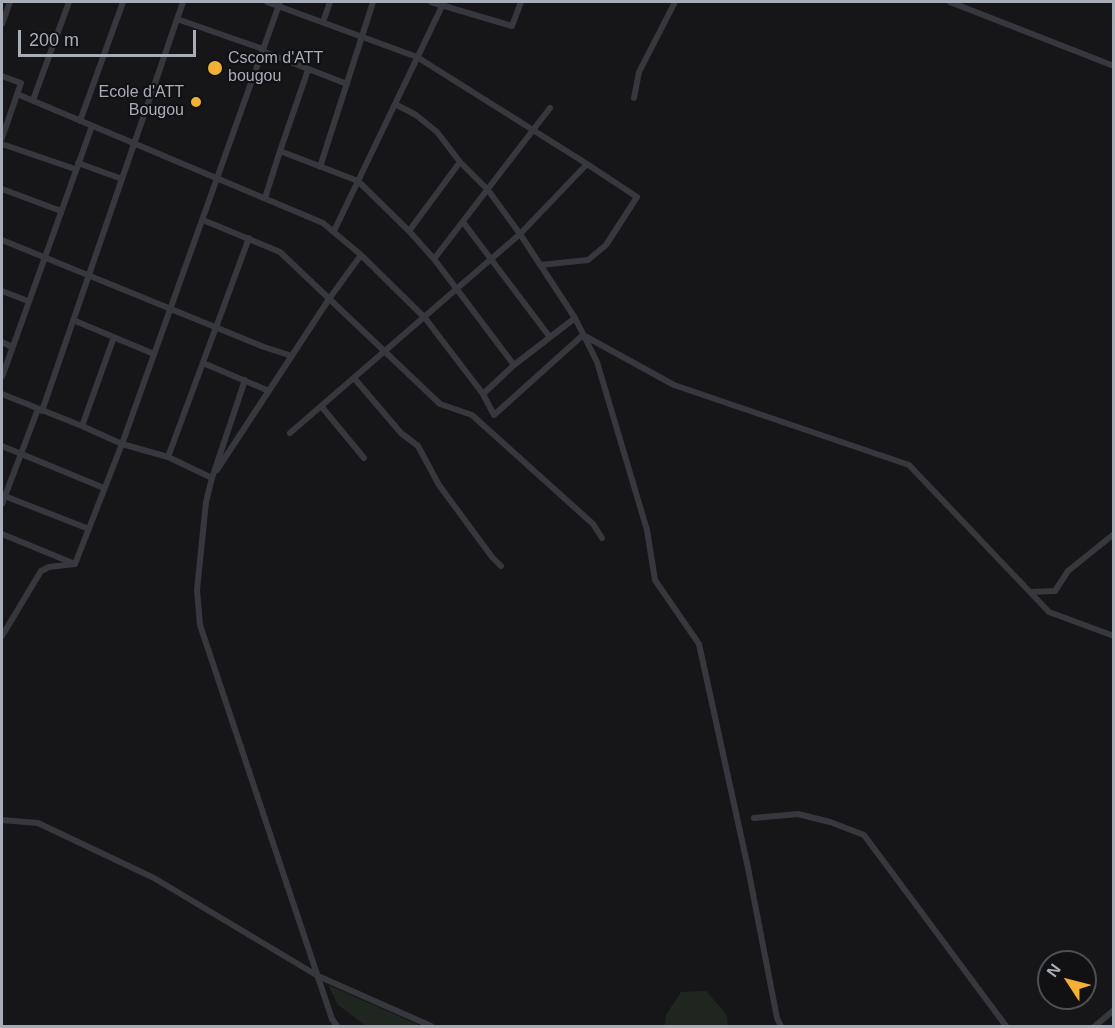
<!DOCTYPE html>
<style>
body{margin:0}
#map{position:relative;width:1115px;height:1028px;overflow:hidden;background:#161618;font-family:Helvetica,sans-serif}
canvas{display:block}
.frame{position:absolute;inset:0;border:3px solid #a8adb8;pointer-events:none}
.north{position:absolute;left:1037px;top:950px;width:60px;height:60px;box-sizing:border-box;background:#111113;border:2px solid #4d4f55;border-radius:50%;rotate:306deg;font-size:16px;font-weight:700;line-height:24px;text-align:center;color:#a8adb8}
.north::after{content:'';display:block;margin:auto;width:21px;height:27px;background:#f2b134;clip-path:polygon(50% 0,100% 100%,50% 72%,0 100%)}
.scale{position:absolute;left:18px;top:30px;width:178px;height:27px;box-sizing:border-box;border:3px solid #a8adb8;border-top:0;padding-left:8px;font-size:18px;line-height:21px;white-space:nowrap;color:#a8adb8;-webkit-text-stroke:4px #111113;paint-order:stroke}
</style>
<div id="map">
<canvas width="1115" height="1028"></canvas>
<div class="frame"></div>
<div class="north">N</div>
<div class="scale">200 m</div>
</div>
<script>
const ctx = document.querySelector('canvas').getContext('2d');
ctx.lineJoin = 'round';
function paint(path, color) { ctx.fillStyle = color; ctx.fill(path, 'evenodd'); }
const toPath = rows => new Path2D(rows.map(r => 'M' + r).join(''));
function stroke(path, color, width, dash) { ctx.strokeStyle = color; ctx.lineWidth = width; ctx.lineCap = dash ? 'butt' : 'round'; ctx.setLineDash(dash || []); ctx.stroke(path); }
function label(font, color, halo, rows, align = 'center') {
  ctx.font = font + ' Helvetica,sans-serif'; ctx.lineWidth = 4.5; ctx.setLineDash([]); ctx.textBaseline = 'middle'; ctx.strokeStyle = halo; ctx.fillStyle = color; for (const [text, x, y, turn = 0] of rows) {
    ctx.save(); ctx.translate(x, y); ctx.rotate((+turn || 0) * Math.PI / 180); ctx.textAlign = isNaN(turn) ? turn : align; if (halo) ctx.strokeText(text, 0, 0); ctx.fillText(text, 0, 0); ctx.restore();
  }
}
const green = toPath([
 [328,985,421,1026,366,1026,338,1005],
 [706,991,727,1015,728,1026,665,1026,666,1015,681,992]
]);
const minor = toPath([
 [267,2,417,57,587,164],
 [431,2,512,26,521,2],
 [950,2,1114,66],
 [177,19,263,49],
 [323,22,330,2],
 [2,24,10,2],
 [262,51,347,84],
 [2,76,21,83,2,138],
 [17,94,323,223,361,255,425,318,483,394,494,415,583,335,674,385,909,465,1049,612,1114,636],
 [634,98,639,72,675,2],
 [33,100,69,2],
 [395,104,416,115,437,132,460,162,488,190,520,234,575,318,597,362,647,530,655,580,699,644,748,868,777,1018,781,1026],
 [80,121,123,2],
 [2,144,75,169],
 [280,151,308,70],
 [78,163,122,179],
 [320,167,373,2],
 [2,189,61,211],
 [265,198,280,151,358,181,409,231,434,259,514,365],
 [203,220,280,252,440,404,472,415,593,524,602,538],
 [463,222,549,336],
 [334,231,444,2],
 [409,231,460,162],
 [2,240,264,347,292,356],
 [434,259,550,108],
 [2,291,28,301],
 [73,320,154,354],
 [2,342,12,347],
 [203,363,269,391],
 [2,377,92,126],
 [354,378,401,433,418,446,439,485,492,557,501,566],
 [245,380,212,478,206,502,197,590,200,625,332,1019,337,1026],
 [2,394,82,426,122,444,168,457,212,478],
 [483,394,514,365,575,318],
 [321,406,364,458],
 [42,411,183,2],
 [82,426,114,337],
 [290,433,520,234,587,164,637,197,606,245,588,260,540,265],
 [2,446,104,488],
 [168,457,249,238],
 [217,470,329,299,361,255],
 [2,495,89,529],
 [2,504,38,409],
 [2,534,75,564],
 [1030,592,1055,591,1068,571,1114,534],
 [2,636,41,571,49,567,75,564,122,444,280,2],
 [754,818,798,814,830,822,864,835,1006,1026],
 [2,820,38,823,154,878,318,976,431,1026],
 [1095,1026,1114,1010]
]);
const markers = [
 [215,68,8,"#f2b134"],
 [196,102,6,"#f2b134"]
];
const poiNames = [
 ["Cscom d'ATT",228,59],
 ["bougou",228,77],
 ["Ecole d'ATT",184,93,"right"],
 ["Bougou",184,111,"right"]
];
paint(green, '#1e261f');
stroke(minor, '#37383d', 6);
for (const [x, y, r, color] of markers) { const dot = new Path2D(); dot.arc(x, y, r, 0, 2 * Math.PI); ctx.fillStyle = color; ctx.fill(dot); stroke(dot, '#111113', 2); }
label('16px', '#a8adb8', '#111113', poiNames, 'left');
</script>
